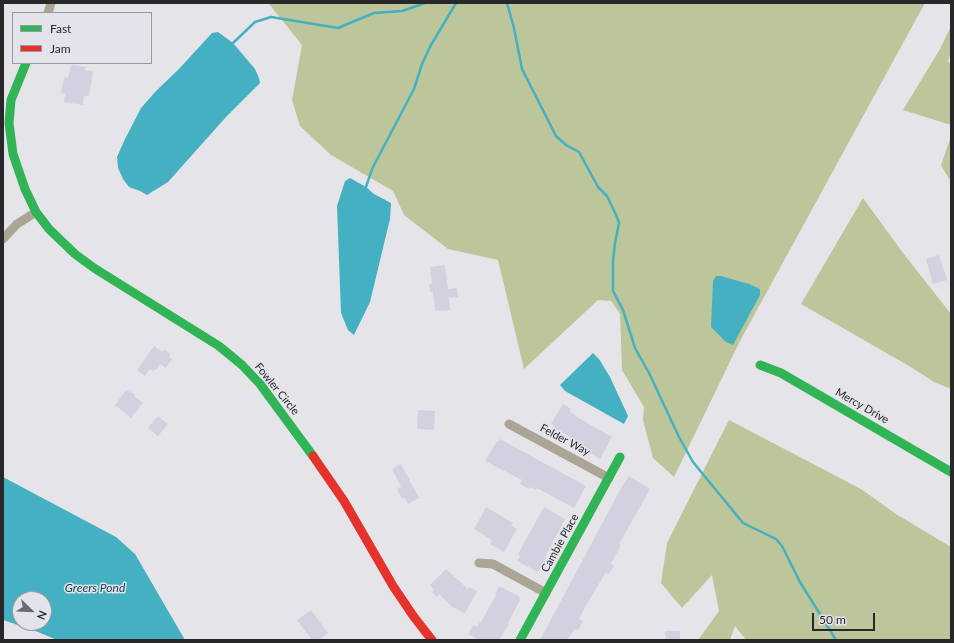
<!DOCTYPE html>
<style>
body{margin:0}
#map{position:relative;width:954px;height:643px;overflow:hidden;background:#e5e5e9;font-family:Lato,sans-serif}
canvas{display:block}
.frame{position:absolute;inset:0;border:4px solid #28282b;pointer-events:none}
.legend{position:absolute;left:12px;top:12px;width:140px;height:52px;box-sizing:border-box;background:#e3e3eb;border:1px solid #98989e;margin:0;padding:5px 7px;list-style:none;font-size:12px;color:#28282b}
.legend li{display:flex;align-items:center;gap:8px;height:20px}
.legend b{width:20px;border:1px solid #98989e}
.north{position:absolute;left:12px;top:591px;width:40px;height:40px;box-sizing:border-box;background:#e3e3eb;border:1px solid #98989e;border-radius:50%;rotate:113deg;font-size:11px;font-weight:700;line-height:16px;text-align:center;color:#28282b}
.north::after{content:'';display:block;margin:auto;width:14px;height:18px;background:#6a6a6e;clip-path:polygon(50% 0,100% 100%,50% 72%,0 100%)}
.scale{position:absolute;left:812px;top:613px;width:63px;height:18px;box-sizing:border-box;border:2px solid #28282b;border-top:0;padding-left:5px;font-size:12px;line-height:14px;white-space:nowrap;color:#28282b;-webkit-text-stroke:3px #e3e3eb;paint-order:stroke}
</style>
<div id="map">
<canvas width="954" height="643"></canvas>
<div class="frame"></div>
<ul class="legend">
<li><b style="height:5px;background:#30b455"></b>Fast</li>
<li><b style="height:5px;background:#e5322d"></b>Jam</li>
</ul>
<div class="north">N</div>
<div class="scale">50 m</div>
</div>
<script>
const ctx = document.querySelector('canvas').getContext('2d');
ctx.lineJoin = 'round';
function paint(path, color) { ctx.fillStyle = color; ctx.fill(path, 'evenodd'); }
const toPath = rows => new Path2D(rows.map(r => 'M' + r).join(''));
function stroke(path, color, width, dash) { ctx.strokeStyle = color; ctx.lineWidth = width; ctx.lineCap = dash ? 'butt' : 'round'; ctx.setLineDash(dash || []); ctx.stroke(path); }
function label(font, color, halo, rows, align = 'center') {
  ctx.font = font + ' Lato,sans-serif'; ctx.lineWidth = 3; ctx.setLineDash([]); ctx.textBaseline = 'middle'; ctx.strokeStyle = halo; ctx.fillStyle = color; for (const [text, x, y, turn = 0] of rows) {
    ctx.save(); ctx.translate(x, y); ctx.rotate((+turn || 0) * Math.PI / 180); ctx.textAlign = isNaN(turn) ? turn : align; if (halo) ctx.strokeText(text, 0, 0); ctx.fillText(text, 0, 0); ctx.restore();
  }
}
const forest = toPath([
 [270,3,925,3,740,341,674,477,653,458,643,420,644,407,622,370,620,314,611,301,598,300,524,369,498,260,448,249,404,215,393,191,331,155,300,126,292,100,302,45,269,4],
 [951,26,951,53,948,61,951,64,951,125,903,110,940,49],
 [951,136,951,178,949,179,941,165],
 [863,198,903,253,951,314,951,389,934,382,909,366,801,304],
 [729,420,861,489,896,514,951,547,951,640,746,640,735,626,730,640,698,640,719,611,712,575,682,608,661,583,667,543]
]);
const water = toPath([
 [218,32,233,43,255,69,259,78,260,83,226,117,168,182,147,195,140,191,129,187,123,179,118,168,117,157,125,139,141,108,156,91,178,70,212,33],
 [350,178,366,187,374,194,391,203,390,219,370,302,354,335,348,330,341,313,337,206,345,181],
 [716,276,721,276,749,284,760,289,760,295,733,345,726,342,711,327,713,281],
 [593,353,599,359,610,377,628,416,624,424,565,391,560,385],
 [3,477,116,537,135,554,185,640,57,640,38,632,3,620],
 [20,599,44,599,44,623,20,623]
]);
const stream = toPath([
 [507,3,514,28,522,69,556,136,566,145,579,152,598,187,607,196,617,217,619,223,615,243,613,261,613,291,623,310,635,348,649,373,679,437,693,462,743,523,776,539,782,546,800,582,836,640],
 [233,43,255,22,271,17,338,28,374,13,402,11,425,3],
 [366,187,372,169,414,89,422,64,431,45,456,3]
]);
const building = toPath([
 [71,65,85,67,85,70,93,71,89,96,84,96,83,105,64,102,65,94,61,93,64,77,68,78],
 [939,255,947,280,933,284,926,259],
 [445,265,448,289,457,288,458,297,449,298,450,310,435,311,433,292,430,292,429,284,432,284,430,267],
 [154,346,162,352,164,349,171,354,169,357,172,359,166,368,160,364,156,370,155,369,153,371,150,369,145,376,137,370],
 [126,390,129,392,130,391,135,395,134,396,143,403,131,418,115,405],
 [563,404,571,409,570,412,575,415,575,416,612,437,600,459,572,443,573,442,569,439,570,437,553,428,554,426,551,424],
 [418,410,435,411,434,430,417,429],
 [158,416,168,424,158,436,148,428],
 [500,439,586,486,574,508,537,488,536,490,531,487,530,489,520,484,522,480,485,461,497,441,498,442],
 [401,464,419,498,408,504,405,498,402,499,397,489,401,487,392,469],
 [629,476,650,489,619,544,621,545,611,564,614,566,609,574,606,572,584,609,579,619,583,621,578,630,575,629,567,640,540,640,620,490],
 [486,507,513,523,511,526,517,529,504,552,490,544,492,540,474,529],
 [544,507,565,519,545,557,547,558,538,572,517,561,520,556,518,554],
 [446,569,468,589,469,587,477,591,465,613,452,607,439,594,437,597,432,592,434,590,430,585],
 [499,586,520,597,519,599,520,600,508,623,509,624,499,640,479,640,468,634,473,625,477,627,480,622,481,622,496,595,495,595],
 [311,610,328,633,319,640,312,640,297,620],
 [665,631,680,631,680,640,666,640]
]);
const street = toPath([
 [48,13,51,3],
 [3,239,17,224,36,212],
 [509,424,609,478],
 [479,563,493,564,546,593]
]);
const fast = toPath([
 [26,63,11,100,9,123,13,154,25,189,36,212,49,229,75,254,94,268,219,346,242,365,260,384,313,456],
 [760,365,781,373,951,472],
 [520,640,620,457]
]);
const jam = toPath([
 [313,456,344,501,393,586,414,617,432,640]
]);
const streetNames = [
 ["Fowler Circle",277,389,51],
 ["Mercy Drive",862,406,30],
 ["Felder Way",565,440,28],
 ["Cambie Place",560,543,-61]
];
const waterNames = [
 ["Greers Pond",95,588]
];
paint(forest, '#bdc69a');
paint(water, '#45b0c1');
stroke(stream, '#45b0c1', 2.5);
paint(building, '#d2d1df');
stroke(street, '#aba596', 9);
stroke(fast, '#30b455', 9);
stroke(jam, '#e5322d', 9);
label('11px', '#28282b', '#e3e3eb', streetNames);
label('italic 12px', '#0c424d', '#e3e3eb', waterNames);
</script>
